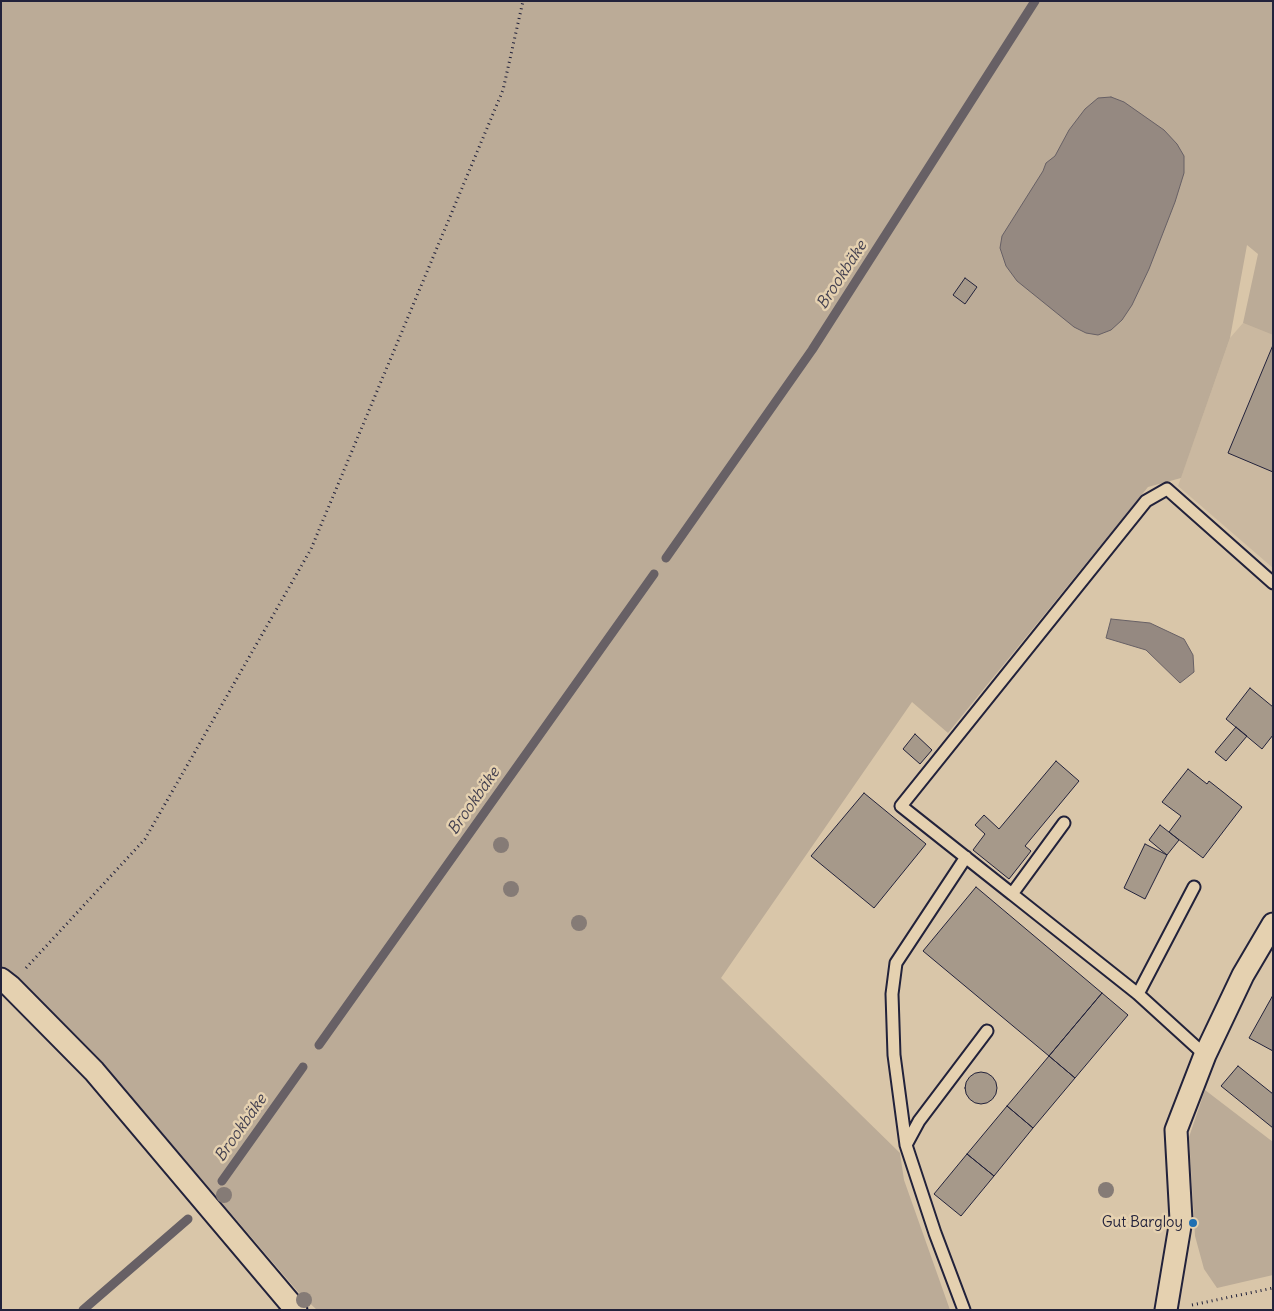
<!DOCTYPE html>
<meta charset="utf-8">
<style>
body{margin:0}
#map{position:relative;width:1274px;height:1311px;overflow:hidden;background:#d9c6a9;font-family:Delius,sans-serif}
canvas{display:block}
.frame{position:absolute;inset:0;border:2px solid #22223b;pointer-events:none}
</style>
<div id="map">
<canvas width="1274" height="1311"></canvas>
<div class="frame"></div>
</div>
<script>
const ctx = document.querySelector('canvas').getContext('2d');
ctx.lineJoin = 'round';
function paint(path, color) { ctx.fillStyle = color; ctx.fill(path, 'evenodd'); }
const toPath = rows => new Path2D(rows.map(r => 'M' + r).join(''));
function stroke(path, color, width, dash) { ctx.strokeStyle = color; ctx.lineWidth = width; ctx.lineCap = dash ? 'butt' : 'round'; ctx.setLineDash(dash || []); ctx.stroke(path); }
function label(font, color, halo, rows, align = 'center') {
  ctx.font = font + ' Delius,sans-serif'; ctx.lineWidth = 5; ctx.setLineDash([]); ctx.textBaseline = 'middle'; ctx.strokeStyle = halo; ctx.fillStyle = color; for (const [text, x, y, turn = 0] of rows) {
    ctx.save(); ctx.translate(x, y); ctx.rotate((+turn || 0) * Math.PI / 180); ctx.textAlign = isNaN(turn) ? turn : align; if (halo) ctx.strokeText(text, 0, 0); ctx.fillText(text, 0, 0); ctx.restore();
  }
}
const built = toPath([
 [1243,323,1273,335,1273,568,1178,486,1230,338]
]);
const green = toPath([
 [1,1,1273,1,1273,335,1243,323,1258,254,1247,245,1230,338,1181,478,1148,487,948,733,912,702,721,978,900,1153,904,1180,950,1310,317,1310,299,1293,121,1085,60,1019,1,966],
 [1205,1090,1273,1142,1273,1275,1217,1288,1204,1269,1195,1236,1189,1137]
]);
const water = toPath([
 [1111,97,1124,102,1164,130,1177,144,1184,156,1184,173,1175,202,1149,269,1132,305,1122,320,1111,330,1098,335,1086,333,1074,327,1017,281,1006,266,1000,248,1002,236,1043,171,1046,163,1055,156,1069,130,1085,109,1098,98,1111,97],
 [1111,619,1150,623,1184,639,1193,655,1194,672,1180,683,1146,650,1106,638,1111,619]
]);
const stream = toPath([
 [666,558,812,350,1035,1],
 [319,1045,654,574],
 [222,1181,303,1067],
 [83,1310,188,1219]
]);
const building = toPath([
 [965,278,977,287,965,304,953,295,965,278],
 [1273,345,1273,472,1228,453,1273,345],
 [1250,688,1273,707,1273,735,1262,749,1226,719,1250,688],
 [1236,727,1247,736,1226,761,1215,752,1236,727],
 [915,734,932,750,920,764,903,749,915,734],
 [1056,761,1079,781,1025,846,1031,851,1009,879,973,850,985,834,975,825,984,815,999,829,1056,761],
 [1188,769,1207,784,1209,781,1242,807,1203,858,1169,832,1181,816,1162,802,1188,769],
 [864,793,926,844,874,908,811,856,864,793],
 [1160,825,1179,840,1167,855,1149,840,1160,825],
 [1145,844,1167,855,1145,899,1124,888,1145,844],
 [976,887,1102,993,1049,1056,923,951,976,887],
 [1102,993,1128,1015,1075,1078,1049,1056,1102,993],
 [1273,995,1273,1051,1249,1038,1273,995],
 [1049,1056,1075,1078,1033,1128,1007,1106,1049,1056],
 [1238,1066,1273,1094,1273,1128,1221,1086,1238,1066],
 '965 1088a16 16 0 1 1 32 0a16 16 0 1 1-32 0Z',
 [1007,1106,1033,1128,994,1176,967,1154,1007,1106],
 [967,1154,994,1176,961,1216,934,1194,967,1154]
]);
const path = toPath([
 [26,968,145,839,311,549,503,90,523,1],
 [1192,1305,1273,1288]
]);
const lane = toPath([
 [1064,823,1012,894,1138,994,1205,1055],
 [1012,894,901,806,1146,501,1167,489,1273,583],
 [1138,994,1194,887],
 [906,1145,894,1055,892,994,896,963,966,857],
 [964,1310,935,1233,906,1145,919,1121,987,1031]
]);
const street = toPath([
 [1,979,10,986,94,1071,296,1310],
 [1166,1310,1181,1220,1176,1130,1205,1055,1243,975,1273,924]
]);
const trees = [
 [501,845],
 [511,889],
 [579,923],
 [1106,1190],
 [224,1195],
 [304,1300]
];
const markers = [
 [1193,1223,5,"#1f6fb2"]
];
const poiNames = [
 ["Gut Bargloy",1183,1223]
];
const waterNames = [
 ["Brookbäke",842,275,-57],
 ["Brookbäke",474,801,-55],
 ["Brookbäke",241,1128,-55]
];
paint(built, '#cab8a0');
paint(green, '#bbab97');
paint(water, '#958981');
stroke(water, '#676065', 1);
stroke(stream, '#676065', 9);
paint(building, '#a6998a');
stroke(building, '#22223b', 1);
stroke(lane, '#22223b', 15);
stroke(street, '#22223b', 25);
stroke(path, '#22223b', 3, [1, 4]);
stroke(lane, '#e5d1b0', 11);
stroke(street, '#e5d1b0', 21);
ctx.fillStyle = '#857b76';
for (const [x, y] of trees) { ctx.beginPath(); ctx.arc(x, y, 8, 0, 2 * Math.PI); ctx.fill(); }
for (const [x, y, r, color] of markers) { const dot = new Path2D(); dot.arc(x, y, r, 0, 2 * Math.PI); ctx.fillStyle = color; ctx.fill(dot); stroke(dot, '#e5d1b0', 2); }
label('15px', '#22223b', '#e5d1b0', poiNames, 'right');
label('italic 16px', '#444150', '#e5d1b0', waterNames);
</script>
